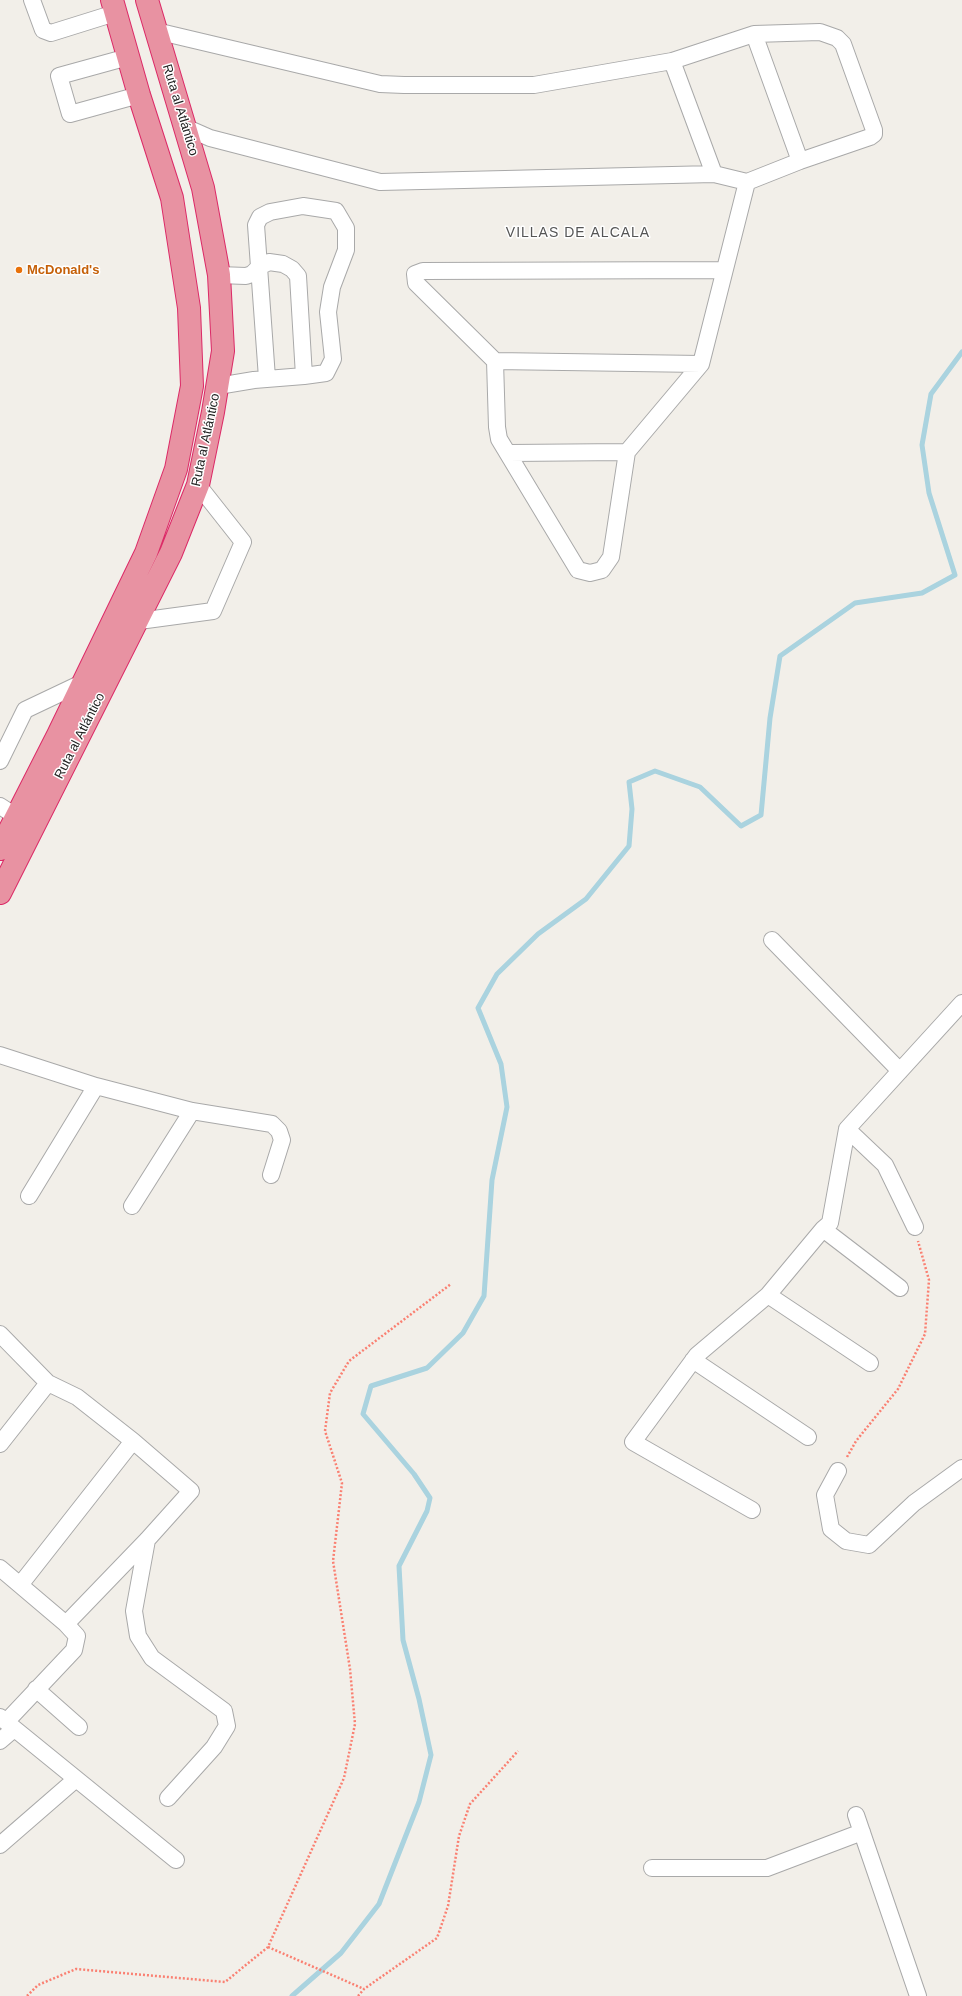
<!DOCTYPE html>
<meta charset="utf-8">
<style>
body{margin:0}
canvas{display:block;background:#f2efe9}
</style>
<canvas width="962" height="1996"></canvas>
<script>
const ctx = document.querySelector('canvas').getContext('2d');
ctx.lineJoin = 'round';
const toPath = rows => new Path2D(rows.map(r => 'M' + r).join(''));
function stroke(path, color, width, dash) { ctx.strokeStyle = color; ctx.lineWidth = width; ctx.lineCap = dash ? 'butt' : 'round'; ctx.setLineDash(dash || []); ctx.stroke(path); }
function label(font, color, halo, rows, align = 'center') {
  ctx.font = font + ' Arial,sans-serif'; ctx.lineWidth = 3; ctx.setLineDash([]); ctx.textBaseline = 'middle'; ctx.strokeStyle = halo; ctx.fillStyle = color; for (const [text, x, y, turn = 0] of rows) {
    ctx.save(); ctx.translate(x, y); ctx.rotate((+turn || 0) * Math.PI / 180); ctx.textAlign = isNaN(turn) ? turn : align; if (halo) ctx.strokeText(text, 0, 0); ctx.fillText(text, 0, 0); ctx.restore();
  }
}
const stream = toPath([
 [292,1996,341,1953,379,1904,419,1802,431,1755,419,1699,403,1640,399,1566,427,1511,430,1498,414,1474,363,1414,371,1386,427,1368,463,1333,484,1296,492,1180,507,1107,501,1064,478,1008,497,974,538,934,586,899,629,846,632,809,629,782,655,771,700,787,741,826,761,815,770,718,780,656,855,603,922,593,955,575,929,493,922,445,931,394,962,352]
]);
const path = toPath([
 [847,1457,856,1441,898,1389,925,1334,929,1280,918,1241],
 [268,1947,364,1989],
 [27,1996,38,1985,76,1969,225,1982,268,1947,344,1778,355,1724,350,1669,333,1561,342,1483,325,1431,330,1393,349,1361,451,1284],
 [358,1996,364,1989,437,1938,448,1906,459,1836,470,1804,518,1751]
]);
const minor = toPath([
 [32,0,43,30,51,33,115,13],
 [156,31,380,84,404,85,534,85,672,61,754,34,820,32,837,38,843,44,874,130,874,134,870,137,800,161,747,182,714,174,380,182,210,138,185,127],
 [754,34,800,161],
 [128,57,59,76,70,114,139,95],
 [672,61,714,174],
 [724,270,423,271,415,274,416,283,495,361,497,427,499,439,578,570,590,573,602,570,611,557,627,452,701,364,747,182],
 [495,361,701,364],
 [267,378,256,225,260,217,270,212,303,206,336,211,346,228,346,250,332,287,328,312,333,359,326,373,304,376],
 [218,386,254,380,304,376,298,276,292,269,283,264,269,262,259,267,252,274,246,276,219,275],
 [509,453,627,452],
 [139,621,213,611,243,542,198,485],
 [0,761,25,710,84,682],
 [0,806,17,817],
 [772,940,900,1071],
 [0,1055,96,1086,192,1111,272,1124,279,1131,282,1140,271,1175],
 [847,1129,885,1165,915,1227],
 [29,1196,96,1086],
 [132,1206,192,1111],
 [823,1229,900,1288],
 [768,1295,870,1363],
 [0,1334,48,1383,77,1397,133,1441,191,1491,147,1540,66,1624],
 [693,1360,808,1437],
 [0,1444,48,1383],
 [838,1471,825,1495,831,1529,846,1541,869,1545,914,1503,962,1468],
 [752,1510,633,1442,697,1355,768,1295,823,1229,830,1223,847,1129,962,1003],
 [147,1540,134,1611,138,1636,152,1658,224,1711,227,1726,214,1747,168,1798],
 [0,1568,66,1624,77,1636,74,1650,6,1722],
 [20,1585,133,1441],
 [36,1689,79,1727],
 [0,1717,176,1860],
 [0,1741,14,1729],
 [856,1815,918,1996],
 [0,1845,76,1779],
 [652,1868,767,1868,862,1832]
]);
const highway = toPath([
 [0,849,58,735,146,553,176,469,192,386,189,308,172,198,139,95,112,0],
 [0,893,171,553,198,485,213,412,223,351,219,275,203,188,147,0]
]);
const markers = [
 [19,270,4,"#e8710a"]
];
const streetNames = [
 ["Ruta al Atlántico",180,110,73],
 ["Ruta al Atlántico",206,440,-78],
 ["Ruta al Atlántico",80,736,-63]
];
const foodNames = [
 ["McDonald's",27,270]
];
const neighbourhoodNames = [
 ["VILLAS DE ALCALA",578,233]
];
stroke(stream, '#aad3df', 5);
stroke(minor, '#a9a9a9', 18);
stroke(highway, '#dc2a67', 24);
stroke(path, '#fa8072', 2.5, [2, 2]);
stroke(minor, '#fff', 16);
stroke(highway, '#e892a2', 22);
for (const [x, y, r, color] of markers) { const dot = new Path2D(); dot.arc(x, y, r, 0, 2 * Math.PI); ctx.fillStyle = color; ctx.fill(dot); stroke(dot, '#fff', 1.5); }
label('13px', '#222', '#fff', streetNames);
label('bold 13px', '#c56008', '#fff', foodNames, 'left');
ctx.letterSpacing = '1px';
label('14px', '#555', '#fff', neighbourhoodNames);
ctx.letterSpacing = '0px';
</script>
